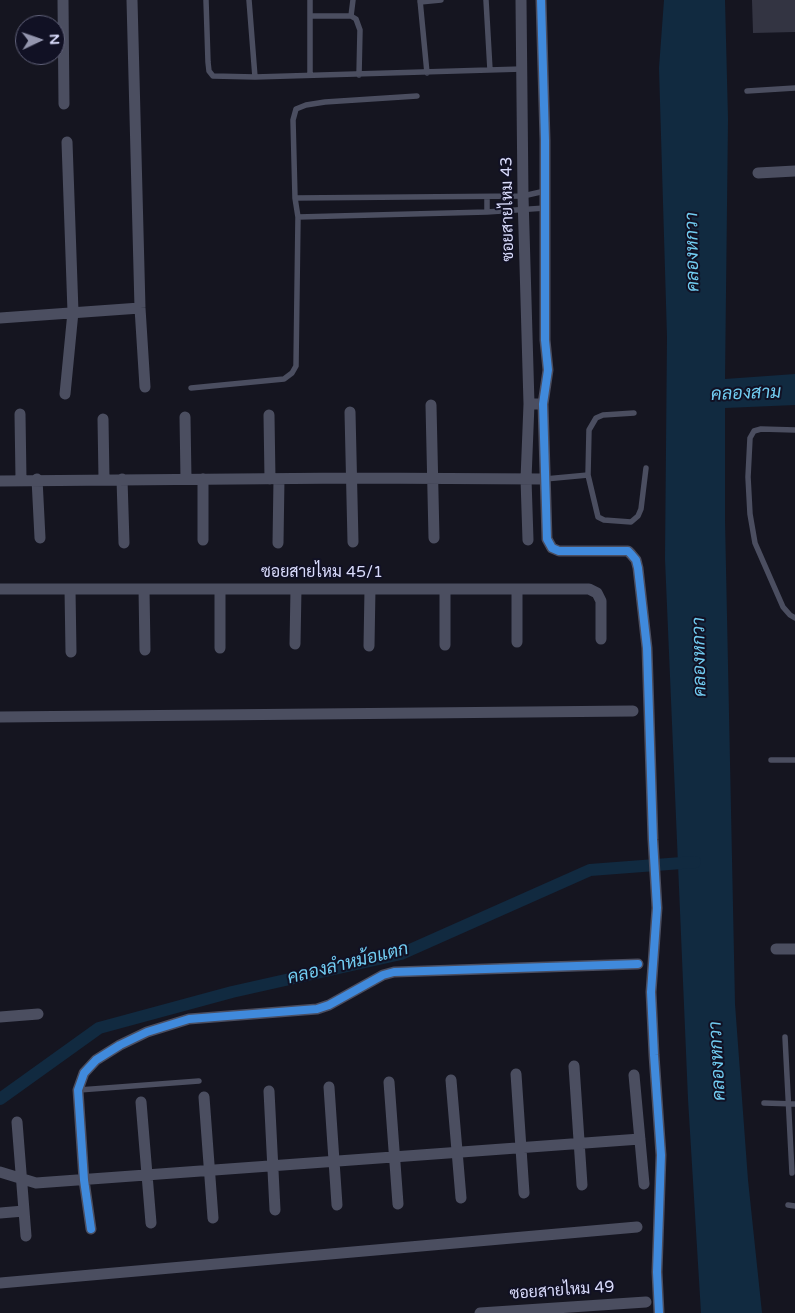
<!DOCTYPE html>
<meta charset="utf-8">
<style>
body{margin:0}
#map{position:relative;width:795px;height:1313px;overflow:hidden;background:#151520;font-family:"Varela Round",sans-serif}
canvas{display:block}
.north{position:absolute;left:15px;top:15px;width:50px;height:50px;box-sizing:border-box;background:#111124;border:1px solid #61627a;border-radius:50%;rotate:87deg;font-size:14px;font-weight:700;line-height:20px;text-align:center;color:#d9dbfb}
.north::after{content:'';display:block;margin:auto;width:18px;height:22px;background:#9496ae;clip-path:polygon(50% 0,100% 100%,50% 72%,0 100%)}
</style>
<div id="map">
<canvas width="795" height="1313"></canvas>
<div class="north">N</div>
</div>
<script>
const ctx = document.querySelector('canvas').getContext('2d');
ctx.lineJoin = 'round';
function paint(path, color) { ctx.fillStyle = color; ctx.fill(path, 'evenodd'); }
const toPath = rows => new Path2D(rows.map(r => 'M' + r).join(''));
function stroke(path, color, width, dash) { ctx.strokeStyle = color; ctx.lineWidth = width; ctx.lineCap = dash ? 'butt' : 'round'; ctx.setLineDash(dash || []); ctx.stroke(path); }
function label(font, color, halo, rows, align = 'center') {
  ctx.font = font + ' "Varela Round",Sarabun,sans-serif'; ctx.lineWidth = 4; ctx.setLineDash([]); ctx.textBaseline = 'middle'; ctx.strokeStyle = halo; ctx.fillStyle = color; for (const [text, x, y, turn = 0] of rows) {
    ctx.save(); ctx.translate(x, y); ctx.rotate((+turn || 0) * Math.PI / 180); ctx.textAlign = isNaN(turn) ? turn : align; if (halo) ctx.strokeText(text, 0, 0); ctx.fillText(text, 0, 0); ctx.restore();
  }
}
const water = toPath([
 [664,0,725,0,728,119,725,379,795,374,795,405,725,408,725,520,735,1004,748,1180,762,1313,701,1313,688,1099,665,559,667,337,659,68]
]);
const canal = toPath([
 [0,1099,99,1028,232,992,401,954,590,870,695,862]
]);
const building = toPath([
 [752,0,795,0,795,32,753,33]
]);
const lane = toPath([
 [206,0,208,62,209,71,213,76,255,77,522,69],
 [249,0,255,77],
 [310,0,310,75],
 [420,0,427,73],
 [486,0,490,70],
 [420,2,441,0],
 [310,16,351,16,356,19,360,30,359,75],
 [351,16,353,0],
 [747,91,795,88],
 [487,197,487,212],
 [295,198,523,196,545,191],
 [298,217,487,212,545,208],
 [191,388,284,379,292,373,296,366,298,217,295,198,293,120,296,109,306,105,325,102,417,96],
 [795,430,761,429,754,431,750,438,748,477,750,514,755,543,783,607,790,615,795,618],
 [588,475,589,430,596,418,603,415,634,413],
 [545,479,588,475,598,517,604,520,631,522,638,516,641,509,646,468],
 [771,760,795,760],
 [785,1037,792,1173],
 [79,1090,199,1081],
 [764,1103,795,1104],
 [788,1205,795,1206]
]);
const street = toPath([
 [63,0,64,104],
 [132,0,140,308,145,387],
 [521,0,523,196,529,404,543,404],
 [541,0,545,140,545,340,548,370,543,404,547,539,552,548,559,551,628,551,631,554,636,560,638,568,647,648,653,840,657,908,651,992,654,1055,661,1155,657,1272,659,1313],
 [758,173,795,171],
 [0,318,140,308],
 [65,394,73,312,67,142],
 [431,405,434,538],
 [350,412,353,542],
 [20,414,21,479],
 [269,415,270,479],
 [185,417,186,479],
 [103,419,104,479],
 [37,479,40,538],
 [122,479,124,543],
 [0,481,352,478,544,479],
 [203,540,203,479],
 [528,540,526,479,529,404],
 [278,543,279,479],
 [0,589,589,589,597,593,601,601,601,639],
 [70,589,71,652],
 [144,589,145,650],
 [517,642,517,589],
 [295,644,296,589],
 [445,645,445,589],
 [369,646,370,589],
 [220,648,220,589],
 [0,717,633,711],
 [776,949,795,949],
 [0,1017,38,1014],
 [574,1066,582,1185],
 [516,1074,524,1193],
 [634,1075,644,1184],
 [451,1080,461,1198],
 [389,1082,398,1204],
 [329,1087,337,1205],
 [269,1091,275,1210],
 [204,1097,213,1218],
 [141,1102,151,1223],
 [17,1122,26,1236],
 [0,1172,36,1183,640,1139],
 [0,1213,24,1211],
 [91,1229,84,1180,78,1090,84,1073,96,1060,120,1045,147,1032,189,1019,317,1009,329,1005,383,975,394,972,638,964],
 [0,1283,637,1227],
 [480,1313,646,1302]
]);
const cycleway = toPath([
 [541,0,545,140,545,340,548,370,543,404,547,539,552,548,559,551,628,551,631,554,636,560,638,568,647,648,653,840,657,908,651,992,654,1055,661,1155,657,1272,659,1313],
 [91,1229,84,1180,78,1090,84,1073,96,1060,120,1045,147,1032,189,1019,317,1009,329,1005,383,975,394,972,638,964]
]);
const streetNames = [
 ["ซอยสายไหม 43",508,209,-91],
 ["ซอยสายไหม 45/1",322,573],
 ["ซอยสายไหม 49",562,1291,-4]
];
const waterNames = [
 ["คลองหกวา",693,252,-91],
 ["คลองสาม",746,394,-2],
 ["คลองหกวา",700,657,-91],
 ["คลองลำหม้อแตก",348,964,-14],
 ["คลองหกวา",718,1061,-93]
];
paint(water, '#112a40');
stroke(canal, '#112a40', 12);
paint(building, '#333442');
stroke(lane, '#4b4e60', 5.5);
stroke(street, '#4b4e60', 11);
stroke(cycleway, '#408adc', 8);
label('16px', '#d9dbfb', '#111124', streetNames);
label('italic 18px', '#71ccf1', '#111124', waterNames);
</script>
